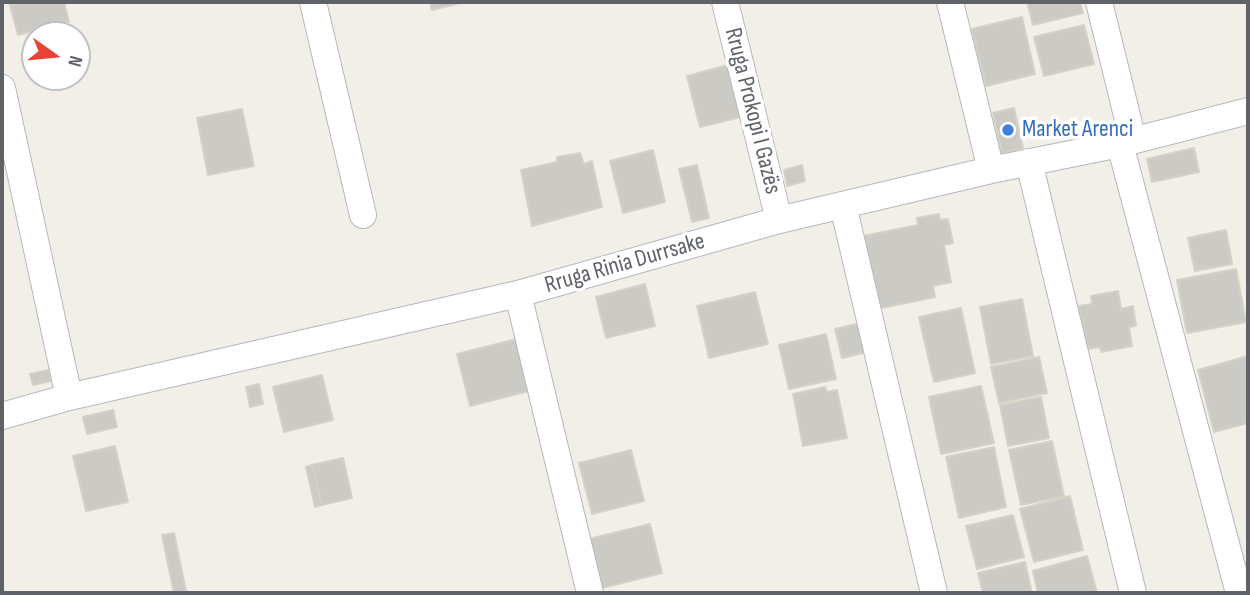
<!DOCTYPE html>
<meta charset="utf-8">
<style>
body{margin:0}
#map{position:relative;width:1250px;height:595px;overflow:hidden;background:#f1efe8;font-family:"Sofia Sans Condensed",sans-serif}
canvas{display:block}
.frame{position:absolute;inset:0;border:4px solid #5f6368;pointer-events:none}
.north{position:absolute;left:21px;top:21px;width:70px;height:70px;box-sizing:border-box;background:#fff;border:2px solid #bfc1c3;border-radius:50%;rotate:105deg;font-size:19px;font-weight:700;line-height:28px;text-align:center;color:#5f6368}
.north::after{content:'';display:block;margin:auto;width:24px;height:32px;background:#ea4335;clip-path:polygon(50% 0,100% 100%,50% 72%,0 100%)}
</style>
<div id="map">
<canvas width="1250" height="595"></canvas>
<div class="frame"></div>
<div class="north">N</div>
</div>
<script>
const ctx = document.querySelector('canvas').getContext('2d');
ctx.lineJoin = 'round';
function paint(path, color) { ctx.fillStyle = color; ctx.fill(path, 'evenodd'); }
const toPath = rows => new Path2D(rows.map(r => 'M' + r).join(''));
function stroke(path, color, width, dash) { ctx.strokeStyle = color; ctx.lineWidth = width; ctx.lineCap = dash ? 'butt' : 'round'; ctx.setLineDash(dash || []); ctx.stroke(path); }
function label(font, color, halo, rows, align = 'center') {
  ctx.font = font + ' "Sofia Sans Condensed",sans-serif'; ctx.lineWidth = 7; ctx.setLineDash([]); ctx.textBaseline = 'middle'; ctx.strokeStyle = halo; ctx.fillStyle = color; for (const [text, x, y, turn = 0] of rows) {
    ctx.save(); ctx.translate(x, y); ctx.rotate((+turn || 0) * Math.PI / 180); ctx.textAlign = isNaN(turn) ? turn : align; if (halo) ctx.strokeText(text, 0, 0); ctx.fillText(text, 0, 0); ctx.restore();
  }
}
const building = toPath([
 [9,2,64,2,69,22,18,35,9,2],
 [430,2,464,2,432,10,430,2],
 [1027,2,1080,2,1083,13,1033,25,1027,2],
 [1022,17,1035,74,986,86,972,29,1022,17],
 [1084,25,1094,64,1044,76,1034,37,1084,25],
 [732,64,745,116,700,127,687,76,732,64],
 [1014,108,1023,148,1002,153,993,113,1014,108],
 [242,109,254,166,208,175,197,118,242,109],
 [1194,148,1199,172,1152,182,1147,159,1194,148],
 [653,150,665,202,623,213,610,161,653,150],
 [580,153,584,164,592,161,602,207,532,226,521,170,557,162,557,157,580,153],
 [697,165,709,218,692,222,679,169,697,165],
 [802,165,805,181,787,186,784,170,802,165],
 [939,214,940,220,948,219,953,243,944,245,951,282,933,286,935,297,872,310,858,237,918,225,917,218,939,214],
 [1226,230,1232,264,1195,271,1188,238,1226,230],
 [1236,269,1246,322,1187,333,1177,280,1236,269],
 [645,284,655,326,606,338,596,297,645,284],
 [1118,291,1121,309,1133,306,1136,326,1129,327,1132,346,1101,352,1100,347,1088,349,1079,306,1092,304,1091,296,1118,291],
 [755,292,768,344,709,358,697,306,755,292],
 [1022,299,1033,356,991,364,980,307,1022,299],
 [961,308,975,373,934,382,919,317,961,308],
 [866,322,872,351,842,358,835,329,866,322],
 [826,334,836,379,789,389,779,345,826,334],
 [517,339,529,391,470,406,457,354,517,339],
 [1248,356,1248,423,1214,432,1198,370,1248,356],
 [1039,357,1047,393,999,403,991,367,1039,357],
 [48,370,51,381,33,385,30,374,48,370],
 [322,375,333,420,284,432,273,387,322,375],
 [259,384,263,404,250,407,246,387,259,384],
 [981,386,994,443,941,454,929,397,981,386],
 [825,387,827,392,837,390,847,438,803,446,793,394,825,387],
 [1041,397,1049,438,1008,446,1000,405,1041,397],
 [113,410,117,427,87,434,83,417,113,410],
 [1052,441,1064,496,1021,505,1009,450,1052,441],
 [115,446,128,502,86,511,73,456,115,446],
 [994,447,1006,507,959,518,946,457,994,447],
 [631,450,644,501,592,514,579,463,631,450],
 [343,458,352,498,322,505,312,465,343,458],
 [312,465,322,505,315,507,306,467,312,465],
 [1070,496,1083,550,1034,562,1020,509,1070,496],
 [1013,515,1024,557,977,569,966,526,1013,515],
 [650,524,662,573,602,588,589,539,650,524],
 [174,533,186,591,174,593,162,535,174,533],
 [1087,556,1097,593,1038,593,1033,571,1087,556],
 [1025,562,1032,593,983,593,978,573,1025,562]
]);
const minor = toPath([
 [313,2,363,215],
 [725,2,779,220],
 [950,2,991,170],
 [1099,2,1133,140],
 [2,88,69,397],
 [1120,144,1239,593],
 [1029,162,1133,593],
 [843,205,934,593],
 [518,294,590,593],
 [2,416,69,397,518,294,779,220,991,170,1120,144,1248,111]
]);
const markers = [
 [1008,130,7,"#3f7fe0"]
];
const streetNames = [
 ["Rruga Prokopi I Gazës",752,111,76],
 ["Rruga Rinia Durrsake",625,264,-16]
];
const shopNames = [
 ["Market Arenci",1022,130]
];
paint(building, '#cccac5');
stroke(building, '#d6d1c6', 2);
stroke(minor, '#b5b8bc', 28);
stroke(minor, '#fff', 26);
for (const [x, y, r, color] of markers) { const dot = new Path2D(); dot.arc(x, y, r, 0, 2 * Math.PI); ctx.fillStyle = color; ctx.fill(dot); stroke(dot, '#fff', 2.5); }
label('24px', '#5f6368', '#fff', streetNames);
label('24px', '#366cbe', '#fff', shopNames, 'left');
</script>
